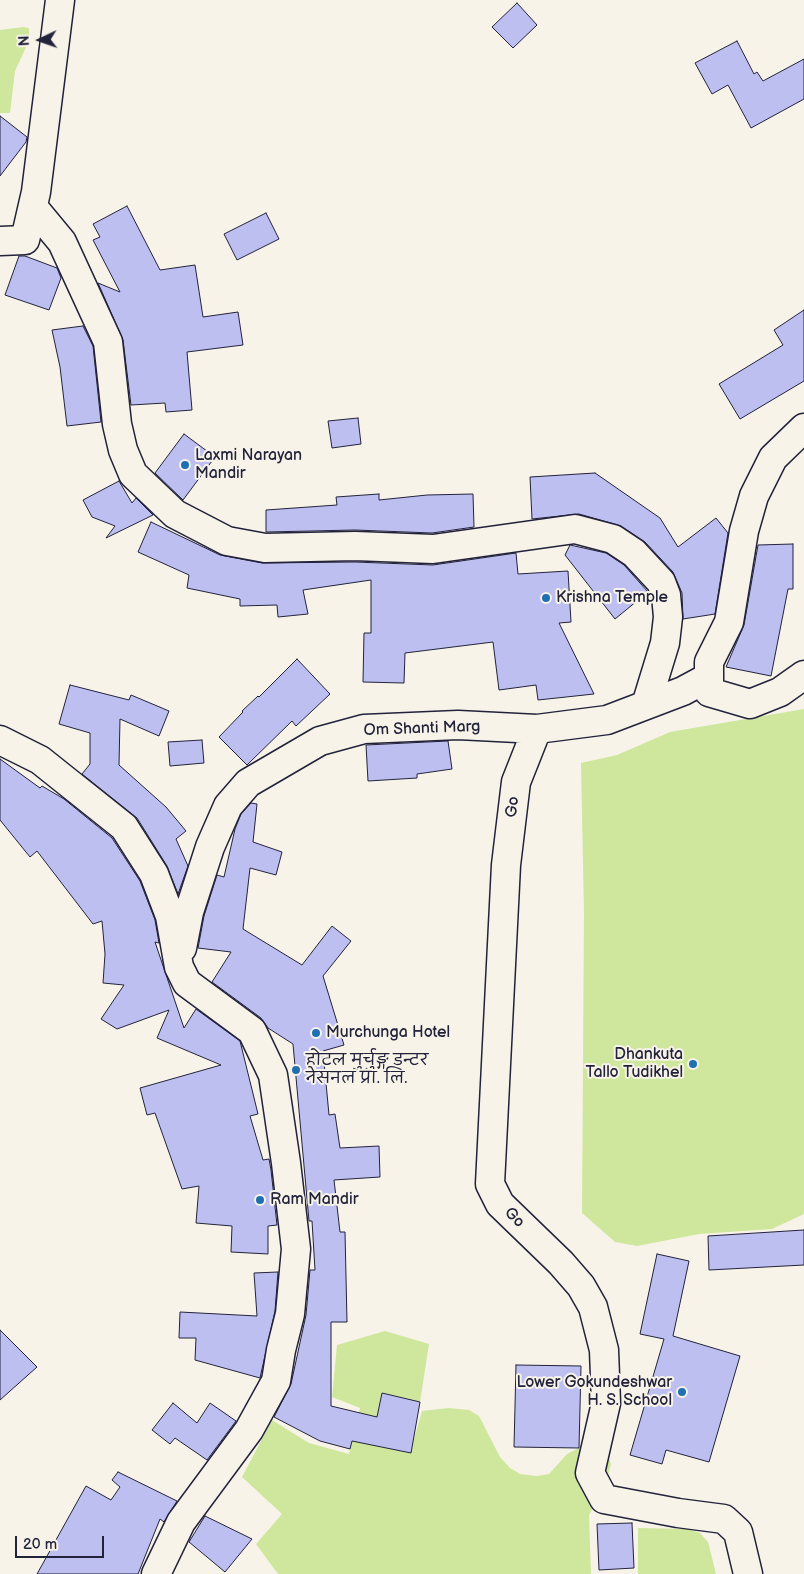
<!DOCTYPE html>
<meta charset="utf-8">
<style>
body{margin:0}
#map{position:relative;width:804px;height:1574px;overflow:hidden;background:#f7f3e8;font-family:"Balsamiq Sans",sans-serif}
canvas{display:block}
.north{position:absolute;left:15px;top:15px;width:50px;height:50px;-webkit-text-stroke:4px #f7f3e8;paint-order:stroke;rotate:267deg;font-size:14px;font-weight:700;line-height:20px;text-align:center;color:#22223b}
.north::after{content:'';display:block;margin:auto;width:18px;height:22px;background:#22223b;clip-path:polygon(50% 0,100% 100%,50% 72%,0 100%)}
.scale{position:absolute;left:15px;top:1536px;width:89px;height:22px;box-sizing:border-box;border:2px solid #22223b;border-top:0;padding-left:6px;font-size:15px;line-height:18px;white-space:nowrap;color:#22223b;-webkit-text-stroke:4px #f7f3e8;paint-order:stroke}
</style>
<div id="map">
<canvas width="804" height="1574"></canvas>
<div class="north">N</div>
<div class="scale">20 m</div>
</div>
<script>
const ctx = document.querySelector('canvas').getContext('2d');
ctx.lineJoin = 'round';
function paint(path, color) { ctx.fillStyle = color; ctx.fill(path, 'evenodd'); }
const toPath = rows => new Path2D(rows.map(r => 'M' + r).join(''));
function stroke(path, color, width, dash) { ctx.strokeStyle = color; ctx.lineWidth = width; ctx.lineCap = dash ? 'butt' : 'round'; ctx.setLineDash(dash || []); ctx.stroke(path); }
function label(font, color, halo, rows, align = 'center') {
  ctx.font = font + ' "Balsamiq Sans","Playpen Sans Deva",sans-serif'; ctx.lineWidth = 4; ctx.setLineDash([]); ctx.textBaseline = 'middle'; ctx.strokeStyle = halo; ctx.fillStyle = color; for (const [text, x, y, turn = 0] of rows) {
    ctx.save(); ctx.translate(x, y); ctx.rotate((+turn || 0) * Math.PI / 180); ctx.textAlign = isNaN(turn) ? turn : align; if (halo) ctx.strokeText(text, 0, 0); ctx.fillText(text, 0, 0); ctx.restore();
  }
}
const green = toPath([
 [23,27,29,28,29,41,15,71,10,113,0,113,0,30],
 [804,709,804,1214,772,1229,699,1234,637,1246,615,1242,582,1213,584,914,581,763,617,755,670,732],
 [385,1331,429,1344,420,1402,382,1393,372,1445,410,1453,422,1411,449,1408,469,1410,479,1416,500,1457,510,1468,520,1474,537,1476,549,1474,567,1454,579,1448,601,1452,609,1458,611,1464,607,1480,589,1515,591,1574,278,1574,256,1544,282,1514,242,1477,272,1420,309,1443,349,1454,360,1408,332,1397,337,1345],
 [638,1528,687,1529,700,1533,708,1542,716,1574,638,1574]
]);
const building = toPath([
 [517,3,537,25,513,48,492,27,517,3],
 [737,41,754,74,757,72,763,81,804,59,804,99,751,128,728,85,712,94,695,63,737,41],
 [0,116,27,137,26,142,0,176,0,116],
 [127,206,160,270,195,265,203,317,238,312,243,345,187,352,192,410,166,412,165,403,131,405,123,340,98,283,120,292,93,240,100,237,93,224,127,206],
 [266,213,279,239,237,260,224,234,266,213],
 [19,256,25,256,57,268,61,278,49,310,5,295,19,256],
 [804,310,804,381,740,419,719,384,783,345,774,330,804,310],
 [83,326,93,346,101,422,67,426,60,367,52,330,83,326],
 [358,418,361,444,332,448,328,421,358,418],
 [184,434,215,457,183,500,155,473,184,434],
 [595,473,660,518,678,547,716,518,728,533,715,614,683,619,682,593,673,572,645,542,621,526,579,514,532,519,530,477,595,473],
 [119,481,132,503,136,498,153,515,106,538,115,526,92,517,83,500,119,481],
 [379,494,379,500,427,495,473,494,474,527,432,533,355,530,266,532,266,510,337,505,336,497,379,494],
 [151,522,220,555,262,563,355,562,433,565,516,553,518,574,568,571,571,622,559,623,594,694,538,700,536,685,499,690,493,642,405,653,404,683,363,682,364,633,371,633,371,580,303,590,308,614,278,617,277,605,240,606,240,599,187,588,189,575,138,552,151,522],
 [793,544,793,589,788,589,771,676,726,667,744,625,758,545,793,544],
 [570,545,606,553,624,565,648,592,615,619,565,555,570,545],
 [297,659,330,694,296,726,292,721,247,765,219,737,243,712,242,711,258,696,259,697,297,659],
 [70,685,129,700,131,695,169,711,159,736,120,719,119,765,166,807,186,831,176,839,188,866,178,894,167,866,137,818,82,774,90,764,90,733,59,724,70,685],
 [202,740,204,763,170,766,168,742,202,740],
 [448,741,452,769,417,774,417,778,368,781,366,745,448,741],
 [0,759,40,788,42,786,64,799,112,838,140,881,155,920,159,943,155,942,184,1028,196,1009,240,1041,258,1114,250,1116,263,1160,269,1159,271,1170,277,1225,268,1226,268,1254,231,1252,232,1226,196,1223,199,1186,182,1189,155,1113,147,1115,140,1088,221,1065,157,1038,169,1010,117,1029,101,1019,124,985,103,983,105,954,102,921,93,924,37,851,30,857,0,820,0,759],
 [251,803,257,804,253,842,282,852,276,875,250,868,243,929,302,965,332,926,351,941,323,976,344,1045,323,1051,329,1115,335,1114,340,1148,379,1146,380,1177,334,1180,340,1232,345,1232,347,1322,331,1322,331,1406,377,1417,382,1393,420,1402,411,1453,352,1441,350,1449,320,1441,274,1417,291,1384,306,1315,310,1270,315,1270,312,1221,309,1221,293,1044,268,1028,261,1018,212,982,231,952,198,948,204,916,217,875,224,877,235,829,241,814,251,803],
 [804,1230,804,1265,709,1270,708,1236,804,1230],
 [657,1254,689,1261,673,1336,740,1356,709,1462,666,1450,662,1464,630,1455,664,1339,640,1334,657,1254],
 [278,1272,275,1311,260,1378,195,1360,196,1338,179,1338,180,1312,257,1316,254,1273,278,1272],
 [0,1330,37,1367,0,1400,0,1330],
 [516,1365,581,1366,579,1448,514,1447,516,1365],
 [173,1403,197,1423,210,1403,236,1421,207,1460,175,1438,170,1444,152,1430,173,1403],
 [118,1472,177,1501,164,1522,160,1519,138,1574,37,1574,86,1486,111,1500,120,1487,112,1480,118,1472],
 [205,1516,252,1539,225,1572,189,1542,205,1516],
 [632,1523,634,1568,599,1570,597,1524,632,1523]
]);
const minor = toPath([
 [33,207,62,242,108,342,117,424,123,450,133,474,175,514,227,541,265,548,355,546,433,549,575,529,613,539,634,553,661,582,666,595,668,617,665,643,646,705],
 [0,241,25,240,36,192,60,0],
 [804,428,773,458,754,496,744,531,729,622,709,662,709,692,750,704,780,692,804,675],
 [537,729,516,782,506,865,490,1184,500,1204,561,1263,581,1286,593,1307,604,1350,606,1403,590,1473,604,1499,678,1513,724,1519,738,1532,748,1574],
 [0,740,40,760,124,827,154,874,170,916,179,967,187,983,252,1031,273,1075,286,1163,296,1249,290,1314,281,1350,276,1381,249,1430,181,1522,156,1574],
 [182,948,189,912,210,847,228,806,248,783,320,741,364,729,458,725,537,729,607,720,683,691,709,677]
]);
const markers = [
 [185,465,5,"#1f6fb2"],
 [546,598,5,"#1f6fb2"],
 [316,1033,5,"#1f6fb2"],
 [693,1064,5,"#1f6fb2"],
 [296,1070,5,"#1f6fb2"],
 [260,1200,5,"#1f6fb2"],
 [682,1392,5,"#1f6fb2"]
];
const poiNames = [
 ["Laxmi Narayan",195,456],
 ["Mandir",195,474],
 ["Krishna Temple",556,598],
 ["Murchunga Hotel",326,1033],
 ["Dhankuta",683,1055,"right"],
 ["Tallo Tudikhel",683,1073,"right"],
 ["होटल मुर्चुङ्ग इन्टर",306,1061],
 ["नेसनल प्रा. लि.",306,1079],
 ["Ram Mandir",270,1200],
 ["Lower Gokundeshwar",672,1383,"right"],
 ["H. S. School",672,1401,"right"]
];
const streetNames = [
 ["Om Shanti Marg",422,729,-2],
 ["Go",513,807,-83],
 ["Go",514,1218,45]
];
paint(green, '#cfe79d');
paint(building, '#bdbff1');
stroke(building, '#22223b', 1);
stroke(minor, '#22223b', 31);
stroke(minor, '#f7f3e8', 28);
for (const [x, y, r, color] of markers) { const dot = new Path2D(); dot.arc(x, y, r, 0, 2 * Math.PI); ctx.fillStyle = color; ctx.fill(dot); stroke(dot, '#f7f3e8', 2); }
label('16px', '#22223b', '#f7f3e8', poiNames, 'left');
label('16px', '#22223b', '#f7f3e8', streetNames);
</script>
